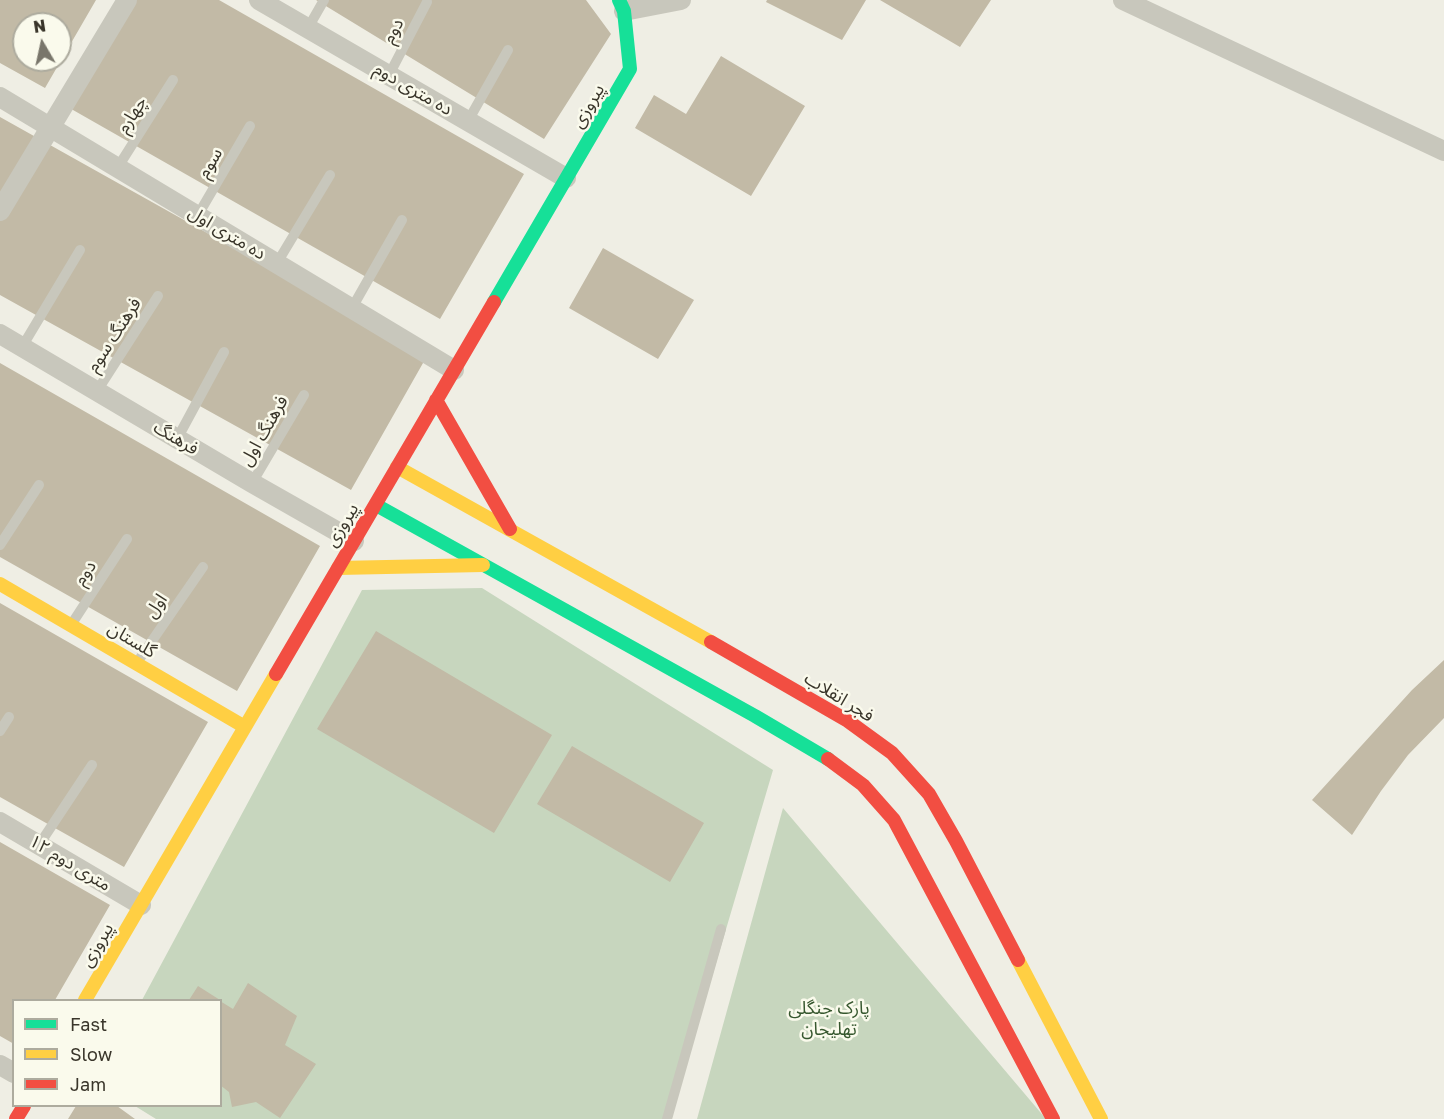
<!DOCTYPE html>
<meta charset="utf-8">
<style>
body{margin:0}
#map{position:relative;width:1444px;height:1119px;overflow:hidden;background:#efeee4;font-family:"Golos Text",sans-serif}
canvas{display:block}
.legend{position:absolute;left:12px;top:999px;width:210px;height:108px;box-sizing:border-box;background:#fafaec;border:2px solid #adab9e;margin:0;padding:8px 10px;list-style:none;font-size:18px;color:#39352a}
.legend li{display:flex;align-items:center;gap:12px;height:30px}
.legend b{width:30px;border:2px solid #adab9e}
.north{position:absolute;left:12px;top:12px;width:60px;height:60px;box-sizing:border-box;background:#fafaec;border:2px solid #adab9e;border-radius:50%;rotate:351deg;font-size:16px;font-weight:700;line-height:24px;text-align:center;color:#39352a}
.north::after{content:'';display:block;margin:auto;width:21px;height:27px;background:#79766b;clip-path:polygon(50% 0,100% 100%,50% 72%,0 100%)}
</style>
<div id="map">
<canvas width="1444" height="1119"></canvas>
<ul class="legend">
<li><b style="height:8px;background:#16e098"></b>Fast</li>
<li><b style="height:8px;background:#ffcf43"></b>Slow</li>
<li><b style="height:8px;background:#f24e42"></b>Jam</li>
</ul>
<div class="north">N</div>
</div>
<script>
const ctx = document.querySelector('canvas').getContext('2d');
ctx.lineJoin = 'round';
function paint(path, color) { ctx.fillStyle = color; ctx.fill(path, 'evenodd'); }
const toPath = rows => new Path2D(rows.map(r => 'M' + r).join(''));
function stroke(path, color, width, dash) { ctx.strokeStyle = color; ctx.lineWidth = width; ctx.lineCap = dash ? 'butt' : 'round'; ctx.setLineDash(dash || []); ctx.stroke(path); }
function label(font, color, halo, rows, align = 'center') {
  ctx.font = font + ' "Golos Text","Noto Sans Arabic",sans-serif'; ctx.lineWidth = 5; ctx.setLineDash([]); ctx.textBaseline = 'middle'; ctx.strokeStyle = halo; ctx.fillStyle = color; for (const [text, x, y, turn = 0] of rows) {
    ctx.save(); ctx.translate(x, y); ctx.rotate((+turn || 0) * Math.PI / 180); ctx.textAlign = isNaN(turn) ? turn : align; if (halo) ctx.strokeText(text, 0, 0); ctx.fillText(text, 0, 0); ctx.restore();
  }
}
const green = toPath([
 [482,588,773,770,670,1119,156,1119,135,1106,220,1106,220,1000,142,1000,362,590],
 [783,808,1046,1119,697,1119]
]);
const building = toPath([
 [0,0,96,0,45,88,0,63],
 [24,24,60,24,60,60,24,60],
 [128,0,219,0,524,174,440,319,66,106],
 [316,0,586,0,611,34,544,139],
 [767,0,866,0,842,40,766,2],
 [880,0,991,0,960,47],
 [721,56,805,106,751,196,635,128,654,95,686,114],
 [0,117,427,356,351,490,0,295],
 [603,248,694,300,658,359,569,308],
 [0,363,320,546,237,691,0,557],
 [0,603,208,722,124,867,0,797],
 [376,631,552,735,494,833,317,729],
 [1444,660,1444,718,1408,755,1381,791,1352,835,1312,800,1412,690],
 [572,746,704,823,670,882,537,804],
 [0,842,110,905,55,1000,14,1000,14,1044,0,1036],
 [248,983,297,1016,285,1045,316,1064,280,1118,256,1102,232,1107,229,1092,220,1085,220,1001,233,1009],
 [198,986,220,1000,189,1000],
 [76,1106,117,1106,135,1119,68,1119]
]);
const lane = toPath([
 [308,28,324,0],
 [389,75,427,2],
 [468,121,508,50],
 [118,167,173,80],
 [198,215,250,126],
 [277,263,330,175],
 [352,308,402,220],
 [22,347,80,250],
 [97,391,158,296],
 [177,439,224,352],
 [252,483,304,395],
 [0,545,39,485],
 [71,625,127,539],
 [136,664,203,567],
 [0,731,9,717],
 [39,845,92,765],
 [667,1119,721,929]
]);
const street = toPath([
 [259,0,566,178],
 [1123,0,1444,151],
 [624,11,681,0],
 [0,97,454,370],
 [0,211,127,0],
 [0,334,252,483,354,541],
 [0,822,141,905],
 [0,1065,14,1073]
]);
const fast = toPath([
 [494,302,630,69,624,11,619,0],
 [376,505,755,716,828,759]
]);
const slow = toPath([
 [397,467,711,642],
 [338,568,483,565],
 [0,584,245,727],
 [1018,960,1101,1119],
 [85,1000,276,674]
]);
const jam = toPath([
 [436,400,510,529],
 [711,642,848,721,892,753,929,794,956,841,1018,960],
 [276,674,494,302],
 [828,759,863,785,894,820,1053,1119],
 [16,1119,24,1106]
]);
const streetNames = [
 ["دوم",393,31,-63],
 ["ده متری دوم",413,89,30],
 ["پیروزی",588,106,-60],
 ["چهارم",132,115,-58],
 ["سوم",210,163,-60],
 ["ده متری اول",227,233,31],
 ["فرهنگ سوم",114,335,-57],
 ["فرهنگ اول",264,431,-60],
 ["فرهنگ",176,438,31],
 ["پیروزی",342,525,-59],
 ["دوم",85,573,-56],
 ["اول",156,606,-56],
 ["گلستان",132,640,31],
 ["فجر انقلاب",839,697,32],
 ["۱۲ متری دوم",70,863,31],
 ["پیروزی",97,945,-60]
];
const parkNames = [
 ["پارک جنگلی",829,1008],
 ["تهلیجان",829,1029]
];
paint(green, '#c7d6be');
paint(building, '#c2baa6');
stroke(lane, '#c8c7bc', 10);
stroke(street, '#c8c7bc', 20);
stroke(fast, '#16e098', 14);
stroke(slow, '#ffcf43', 14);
stroke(jam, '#f24e42', 14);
label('18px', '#39352a', '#fafaec', streetNames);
label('18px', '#36572e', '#fafaec', parkNames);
</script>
